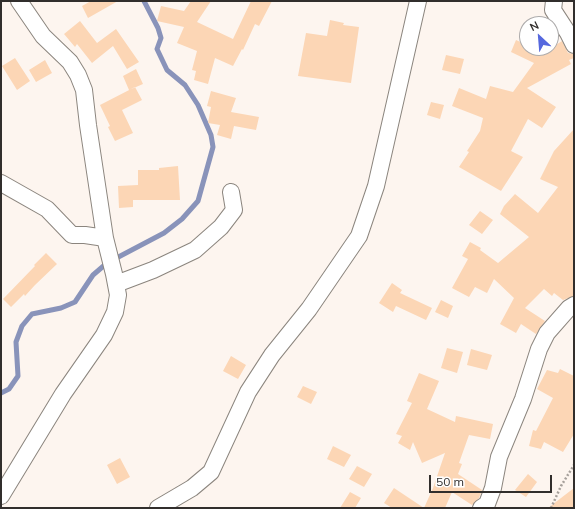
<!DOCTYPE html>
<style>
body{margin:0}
#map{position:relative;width:575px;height:509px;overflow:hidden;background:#fdf5ef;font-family:Mulish,sans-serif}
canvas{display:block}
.frame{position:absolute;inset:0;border:2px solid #312e2c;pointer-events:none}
.north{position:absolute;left:519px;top:16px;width:40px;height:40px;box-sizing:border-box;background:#fff;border:1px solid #adabab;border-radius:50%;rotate:334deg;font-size:11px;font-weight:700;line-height:16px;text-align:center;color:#312e2c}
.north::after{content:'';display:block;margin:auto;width:14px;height:18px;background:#5668de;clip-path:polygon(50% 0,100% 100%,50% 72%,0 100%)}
.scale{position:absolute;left:429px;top:475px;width:123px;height:18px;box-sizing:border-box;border:2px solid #312e2c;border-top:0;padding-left:5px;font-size:12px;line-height:14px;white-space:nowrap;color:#312e2c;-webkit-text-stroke:3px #fff;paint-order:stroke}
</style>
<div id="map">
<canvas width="575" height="509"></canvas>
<div class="frame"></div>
<div class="north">N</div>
<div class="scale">50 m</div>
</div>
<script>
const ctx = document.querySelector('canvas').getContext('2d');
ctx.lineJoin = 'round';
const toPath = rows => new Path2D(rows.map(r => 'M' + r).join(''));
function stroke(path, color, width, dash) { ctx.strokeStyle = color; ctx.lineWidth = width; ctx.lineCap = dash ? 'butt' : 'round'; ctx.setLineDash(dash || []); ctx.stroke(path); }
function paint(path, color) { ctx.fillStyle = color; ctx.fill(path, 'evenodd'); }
const stream = toPath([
 [1,393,9,389,18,376,16,342,22,326,32,314,61,308,75,302,93,275,107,263,164,233,182,219,198,201,213,147,211,135,198,105,185,85,167,70,157,49,161,38,158,28,144,1]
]);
const building = toPath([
 [91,1,118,1,88,18,82,6],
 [191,1,211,1,197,22,233,39,251,1,272,1,259,26,255,24,243,50,242,49,233,66,215,58,208,84,194,80,196,71,192,70,197,51,177,43,184,27,157,21,161,6,184,11],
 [330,20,344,23,343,25,359,27,351,83,298,76,306,33,327,36],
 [80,21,97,43,116,29,139,62,127,69,113,46,92,63,77,44,75,47,64,34],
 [516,40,527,45,527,48,551,48,562,41,568,53,574,54,574,58,569,60,571,64,527,88,556,107,542,128,528,119,511,151,523,157,501,191,459,167,469,152,467,151,480,131,483,118,452,106,459,88,486,99,490,86,513,92,534,63,511,52],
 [446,55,464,59,460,74,442,70],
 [15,58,30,81,17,90,2,66],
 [45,60,52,73,36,82,29,70],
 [136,69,143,84,129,90,123,76],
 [135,87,142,100,122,110,133,133,115,141,108,127,110,126,100,105],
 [211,91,236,98,231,112,259,117,256,130,234,126,231,139,217,135,220,125,208,123,211,107,207,106],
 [431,102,444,105,440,119,427,115],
 [574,129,574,296,563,300,554,293,552,296,544,289,525,308,545,321,536,334,521,324,516,333,500,324,514,298,494,279,487,293,475,287,469,297,452,288,468,259,462,256,470,242,481,248,480,250,498,263,529,237,500,214,504,206,515,194,538,213,558,187,540,179,554,151],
 [178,166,180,200,133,200,133,207,119,208,118,186,138,185,138,170,159,170,159,168],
 [480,211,493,220,482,234,469,225],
 [46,253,57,264,35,285,25,296,24,294,11,307,3,299,35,266,34,265],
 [392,283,402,290,400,293,432,308,426,320,396,306,393,312,379,303],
 [441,300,453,306,448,318,435,312],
 [447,348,463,352,457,373,441,368],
 [471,349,492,355,487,370,467,365],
 [231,356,246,365,238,379,223,371],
 [560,369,574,376,574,434,563,452,544,442,541,449,529,446,533,430,536,431,553,398,537,389,547,370,558,373],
 [419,373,439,381,427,409,455,422,456,416,493,424,490,439,469,435,459,463,462,464,458,474,482,490,479,498,472,505,452,492,445,508,392,508,384,503,394,488,424,508,433,488,445,453,422,463,413,442,410,450,398,443,402,436,396,434,412,403,407,401],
 [303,386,317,392,311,404,297,397],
 [333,446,351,455,344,467,327,459],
 [120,458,130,477,117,484,107,465],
 [357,466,372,474,364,487,349,479],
 [528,474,537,482,526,497,515,490],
 [574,488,574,508,548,508],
 [350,492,361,498,355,508,340,508]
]);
const path = toPath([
 [551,508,561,486,574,465]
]);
const street = toPath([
 [554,1,553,10,568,33,574,45],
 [1,183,47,209,72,235,85,235,105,238],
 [116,284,153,270,195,250,221,227,234,210,231,192],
 [1,496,63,394,104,335,115,312,118,295,114,274,105,238,88,125,84,90,78,75,70,62,43,36,19,1],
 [158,508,192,488,211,472,248,392,272,355,309,309,359,236,376,186,418,1],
 [481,508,487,504,493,488,499,457,523,399,539,349,547,333,569,308,574,305]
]);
stroke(stream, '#8993ba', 5);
paint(building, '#fcd6b5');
stroke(street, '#8b857e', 18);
stroke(path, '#a6a09b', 2.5, [2, 2]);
stroke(street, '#fff', 16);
</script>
